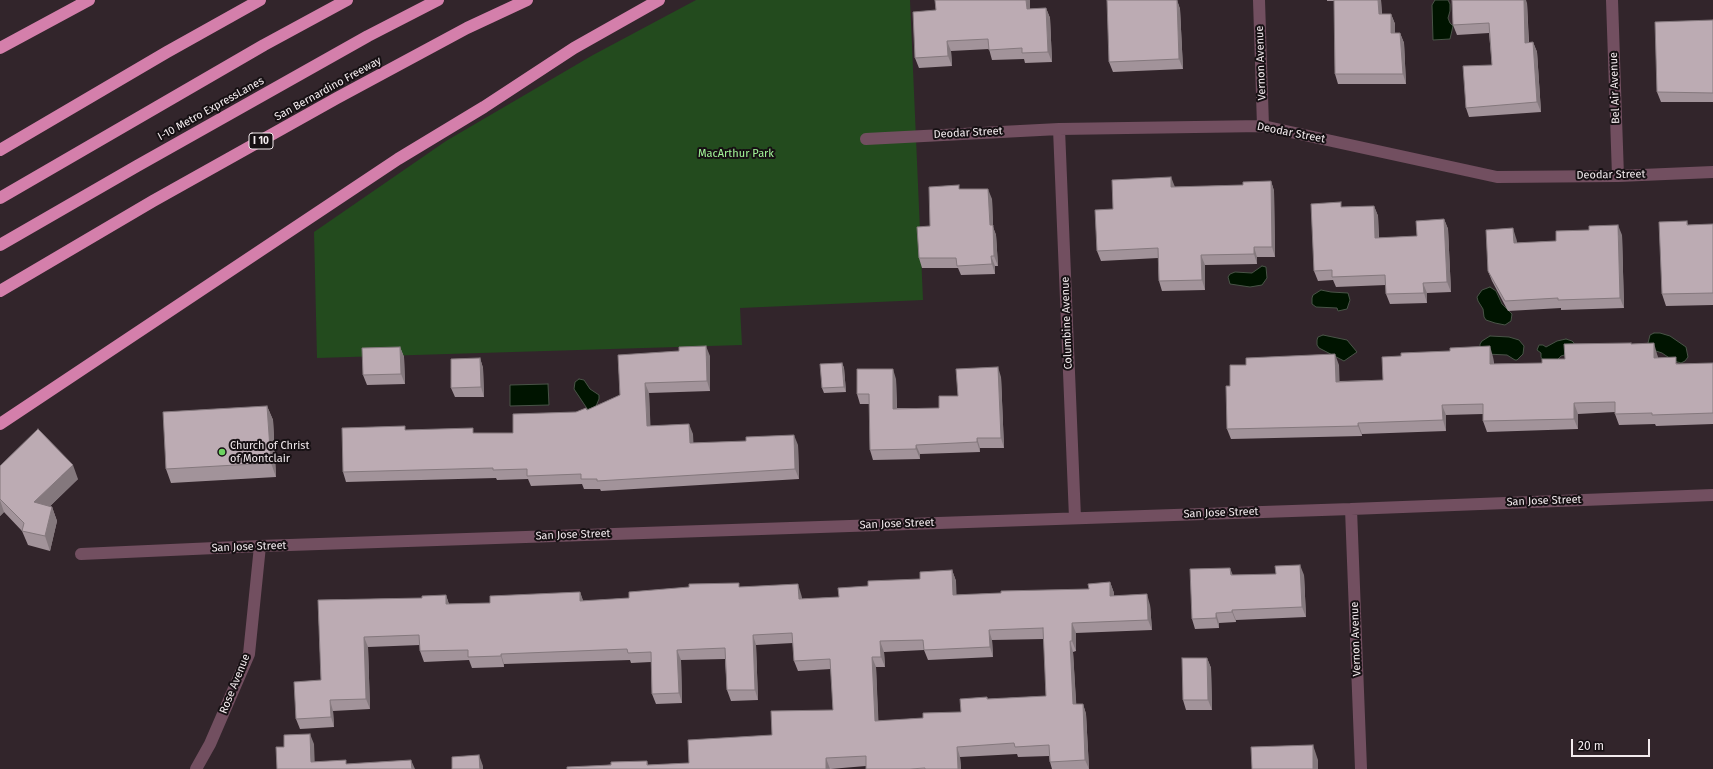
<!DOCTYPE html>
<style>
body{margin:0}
#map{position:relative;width:1713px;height:769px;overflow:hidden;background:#32252b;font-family:"Fira Sans",sans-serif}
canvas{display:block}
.scale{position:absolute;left:1571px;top:739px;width:79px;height:18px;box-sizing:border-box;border:2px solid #f3ebee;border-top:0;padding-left:5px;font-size:12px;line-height:14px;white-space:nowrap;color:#f3ebee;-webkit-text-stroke:3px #161013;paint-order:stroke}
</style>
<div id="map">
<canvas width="1713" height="769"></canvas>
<div class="scale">20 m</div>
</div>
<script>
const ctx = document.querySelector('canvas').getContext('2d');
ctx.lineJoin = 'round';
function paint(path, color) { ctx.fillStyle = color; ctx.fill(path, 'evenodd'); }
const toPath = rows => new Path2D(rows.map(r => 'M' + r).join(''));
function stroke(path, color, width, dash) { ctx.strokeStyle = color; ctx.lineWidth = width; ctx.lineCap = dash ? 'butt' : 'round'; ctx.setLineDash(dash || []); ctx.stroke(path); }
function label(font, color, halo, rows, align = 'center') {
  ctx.font = font + ' "Fira Sans",sans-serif'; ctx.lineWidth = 4; ctx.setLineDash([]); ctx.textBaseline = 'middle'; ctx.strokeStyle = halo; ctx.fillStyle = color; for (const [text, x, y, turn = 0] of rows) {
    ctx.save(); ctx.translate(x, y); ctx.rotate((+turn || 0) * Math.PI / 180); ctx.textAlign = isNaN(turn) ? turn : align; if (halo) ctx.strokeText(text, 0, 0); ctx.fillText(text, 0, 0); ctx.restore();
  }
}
const green = toPath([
 [696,0,910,0,923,300,740,308,742,345,317,358,314,232,446,141,593,55]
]);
const water = toPath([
 [1435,0,1448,0,1450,4,1450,11,1448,18,1450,23,1453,26,1450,39,1433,40,1432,5,1435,0],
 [1262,266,1266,267,1267,278,1262,285,1250,287,1230,284,1228,277,1230,274,1235,272,1252,273,1262,266],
 [1490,287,1496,291,1502,304,1512,314,1511,321,1505,325,1495,323,1486,320,1484,317,1483,309,1478,301,1477,297,1482,290,1490,287],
 [1321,290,1331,292,1348,293,1350,300,1347,309,1338,311,1337,308,1316,307,1312,304,1312,298,1313,295,1321,290],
 [1654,333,1660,333,1670,336,1686,347,1688,357,1685,361,1681,363,1674,361,1662,353,1653,350,1648,343,1650,335,1654,333],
 [1323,335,1347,340,1357,352,1344,361,1319,348,1317,345,1317,340,1318,337,1323,335],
 [1490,336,1509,337,1519,340,1524,346,1523,354,1517,360,1515,360,1507,355,1486,354,1480,349,1480,344,1482,341,1490,336],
 [1566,339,1572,341,1574,343,1575,347,1571,353,1561,356,1555,362,1544,363,1541,357,1541,353,1537,350,1539,345,1543,345,1546,347,1557,341,1566,339],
 [579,379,584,380,590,389,599,395,599,399,594,411,588,410,574,389,575,382,579,379],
 [548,384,549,405,510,406,510,385,548,384]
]);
const minor = toPath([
 [1259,0,1263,126],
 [1612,0,1618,176],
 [1059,129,1075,518],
 [866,139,1059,129,1263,126,1497,177,1618,176,1713,172],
 [1351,509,1361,769],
 [81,554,260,546,1351,509,1713,495],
 [196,769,210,744,249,654,260,546]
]);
const motorway = toPath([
 [0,48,89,0],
 [0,150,167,52,260,0],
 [0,198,264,45,347,0],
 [0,245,137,166,368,36,438,0],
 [0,291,153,201,337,98,467,28,527,0],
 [0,424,398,159,484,107,574,48,659,0]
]);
const wall = toPath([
 [935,0,1030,0,1030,9,1046,8,1050,18,1052,62,1025,63,1024,59,992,60,989,49,951,51,952,66,919,68,915,58,936,10],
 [1177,0,1180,9,1183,69,1113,72,1109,62],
 [1327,0,1381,0,1382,14,1391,14,1395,24,1395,33,1400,33,1404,43,1406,84,1338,84,1335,74,1334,1,1327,1],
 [1527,3,1529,42,1533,42,1537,52,1541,112,1469,117,1466,108,1492,65,1489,33,1457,35,1453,25],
 [1713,20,1713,102,1661,102,1657,92],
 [1271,181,1274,191,1275,257,1257,257,1257,264,1205,265,1205,290,1162,291,1159,281,1158,258,1101,261,1097,251,1113,209,1174,187,1243,185],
 [960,189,992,199,993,227,996,235,998,266,995,266,995,274,961,275,958,268,922,268,919,258,930,226],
 [1374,206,1378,216,1379,238,1417,236,1444,219,1448,229,1451,292,1427,293,1427,303,1390,304,1386,294,1386,285,1336,287,1333,280,1318,281,1314,271,1343,207],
 [1687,221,1688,225,1713,224,1713,305,1666,306,1662,294],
 [1622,235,1624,308,1561,310,1561,308,1508,311,1492,281,1488,271,1516,238,1517,243,1556,241],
 [1631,343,1631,344,1657,354,1658,358,1679,364,1713,363,1713,424,1656,426,1655,424,1619,425,1615,414,1615,412,1578,414,1578,429,1487,432,1483,421,1483,414,1446,415,1446,431,1362,434,1362,436,1231,439,1227,429,1230,386,1246,365,1339,365,1339,381,1383,380,1493,357,1494,364,1542,363,1565,359],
 [400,347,404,357,405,384,367,385,363,375],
 [618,355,710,356,710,391,649,393,650,426,693,434,693,443,798,445,799,479,601,491,600,489,584,489,582,484,531,486,528,479,497,480,496,478,346,482,343,472,406,430,475,433,513,433,576,412,587,410,620,395],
 [480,358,483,368,484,397,455,397,451,388],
 [842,363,844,368,846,392,824,393,822,388],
 [1001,377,1004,448,980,448,980,452,920,454,920,459,873,460,870,450,869,404,860,404,857,394,896,379,897,408,939,408,958,396],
 [267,406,273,420,276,477,171,483,166,469],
 [0,466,78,479,50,506,52,507,57,521,50,551,28,545,22,531,4,512,0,516],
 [952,570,956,581,956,595,1089,589,1110,582,1114,593,1114,596,1150,605,1152,630,1076,633,1076,651,1073,652,1076,704,1083,704,1086,714,1089,769,1052,769,1050,762,1049,756,1018,757,1017,754,960,757,961,769,866,769,866,766,830,769,567,769,647,761,648,765,689,763,772,735,833,710,831,669,798,671,794,661,793,643,756,645,758,700,731,701,727,690,725,659,681,660,682,703,656,704,652,694,651,662,631,663,630,660,504,664,504,667,472,668,469,660,424,662,420,651,420,645,368,647,370,709,333,711,334,727,300,729,296,719,321,680,318,600,422,598,446,595,449,604,490,603,580,592,583,601,629,598,740,587,801,594,802,599,839,597,868,586,920,579],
 [1044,639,1046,696,988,699,987,697,961,712,923,718,878,721,876,667,885,667,884,652,924,650,928,660,993,657,992,640],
 [1233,575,1304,575,1306,617,1236,620,1236,622,1219,623,1219,628,1195,629,1192,619],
 [1207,658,1211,668,1212,710,1186,710,1183,700]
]);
const shadedWall = toPath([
 [1026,0,1030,0,1030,19,1027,9],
 [1177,0,1180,9,1183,69,1179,59],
 [1378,0,1381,0,1382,24,1379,14],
 [1524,0,1526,0,1527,3,1529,52,1525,43],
 [1046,8,1050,18,1052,62,1048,52],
 [1391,14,1395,24,1395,43,1391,33],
 [1400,33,1404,43,1406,84,1403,74],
 [947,41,951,51,952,66,948,56],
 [1533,42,1537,52,1541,112,1537,102],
 [1171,177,1175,187,1171,187],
 [1271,181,1274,191,1275,257,1272,247],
 [988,189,992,199,993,227,996,235,998,266,994,256,990,225],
 [1374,206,1378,216,1379,248,1375,238],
 [1444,219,1448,229,1451,292,1447,282],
 [1618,225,1622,235,1624,308,1620,298],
 [1513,228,1516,238,1518,253,1514,243],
 [1254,247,1257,257,1257,264,1254,254],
 [1201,255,1205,265,1205,290,1202,280],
 [991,256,995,266,995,274,992,264],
 [1423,283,1427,293,1427,303,1424,293],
 [1654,343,1657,354,1658,368,1654,358],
 [706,346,710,356,710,391,707,381],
 [1490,346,1493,357,1494,374,1490,364],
 [400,347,404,357,405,384,401,374],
 [1335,354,1339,365,1340,392,1336,382],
 [480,358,483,368,484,397,481,387],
 [842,363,844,368,846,392,844,387],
 [998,367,1001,377,1004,448,1001,438],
 [893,369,896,379,897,418,893,409],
 [645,383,649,393,651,436,647,426],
 [1574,403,1578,414,1578,429,1574,419],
 [1442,405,1446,415,1446,431,1443,420],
 [267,406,273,420,276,477,271,463],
 [1358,423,1362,434,1362,436,1358,426],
 [689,424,693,434,694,453,690,443],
 [794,435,798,445,799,479,795,469],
 [977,438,980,448,980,452,977,442],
 [916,445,920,454,920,459,916,449],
 [73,465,78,479,39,517,34,502],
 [0,500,4,512,0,516],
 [52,507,57,521,50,551,45,536],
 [1300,565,1304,575,1306,617,1302,607],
 [1230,568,1234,578,1231,575],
 [952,570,956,581,957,605,953,595],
 [1110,582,1114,593,1114,606,1110,596],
 [798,584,801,594,802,609,799,599],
 [580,592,584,603,580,601],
 [1147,594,1150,605,1152,630,1148,620],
 [446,595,449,605,446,604],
 [1232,610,1236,620,1236,622,1232,612],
 [1216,613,1219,623,1219,628,1216,618],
 [1072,623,1076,633,1076,651,1072,641],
 [989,630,992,640,993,657,990,647],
 [753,635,756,645,758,700,755,690],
 [364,637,368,647,370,709,366,699],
 [880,641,884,652,885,667,881,657],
 [1070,641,1073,652,1077,715,1073,704],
 [677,650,681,660,682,703,679,693],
 [501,654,504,664,504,667,501,656],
 [872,657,876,667,879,732,875,721],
 [1207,658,1211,668,1212,710,1208,700],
 [330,700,333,711,334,727,331,717],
 [1083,704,1086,714,1089,769,1085,760],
 [310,734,314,744,315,769,311,762],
 [1313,745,1318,760,1318,769,1313,769],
 [957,747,960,757,961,769,958,769],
 [479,755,483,766,483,769,480,769],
 [826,758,830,769,826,769],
 [411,760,415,769,412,769]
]);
const building = toPath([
 [935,0,1026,0,1027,9,1046,8,1048,52,1022,53,1022,48,989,50,988,39,947,41,948,56,915,58,913,12,936,10,935,0],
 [1107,0,1177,0,1179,59,1109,62,1107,0],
 [1334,0,1378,0,1379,14,1391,14,1391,33,1400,33,1403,74,1335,74,1334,0],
 [1452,0,1524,0,1525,43,1533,42,1537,102,1466,108,1463,66,1492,65,1489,23,1453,25,1452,0],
 [1713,20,1713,93,1657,92,1655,22,1713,20],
 [1171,177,1171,187,1243,185,1243,182,1271,181,1272,247,1254,247,1254,254,1201,255,1202,280,1159,281,1158,248,1097,251,1095,210,1113,209,1112,180,1171,177],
 [959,185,959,189,988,189,990,225,993,225,994,256,991,256,992,264,957,266,956,258,919,258,917,227,930,226,929,187,959,185],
 [1341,202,1341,207,1374,206,1375,238,1417,236,1416,221,1444,219,1447,282,1423,283,1424,293,1386,294,1385,275,1332,277,1332,270,1314,271,1311,204,1341,202],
 [1687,221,1687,225,1713,224,1713,293,1662,294,1659,222,1687,221],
 [1618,225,1620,298,1558,300,1558,298,1505,301,1488,271,1486,230,1513,228,1514,243,1556,241,1556,231,1589,230,1589,226,1618,225],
 [1631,343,1631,344,1654,343,1654,358,1676,357,1676,364,1713,363,1713,413,1652,415,1652,413,1615,414,1615,402,1574,403,1574,419,1483,421,1483,404,1442,405,1443,420,1358,423,1358,426,1227,429,1226,386,1230,386,1230,365,1246,365,1246,358,1335,354,1336,382,1383,380,1382,357,1401,356,1401,353,1450,351,1450,348,1490,346,1490,364,1542,363,1542,359,1565,359,1564,344,1631,343],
 [706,346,707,381,645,383,647,426,689,424,690,443,746,441,746,437,794,435,795,469,597,481,597,479,581,479,581,474,527,476,527,469,493,470,493,468,343,472,342,428,405,426,405,430,473,428,473,433,513,433,513,414,576,412,586,408,587,410,620,395,618,355,679,351,679,347,706,346],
 [400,347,401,374,363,375,362,348,400,347],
 [480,358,481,387,451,388,451,359,480,358],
 [842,363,844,387,822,388,820,364,842,363],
 [998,367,1001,438,977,438,977,442,916,445,916,449,870,450,869,394,857,394,857,369,893,369,893,409,939,408,939,396,958,396,956,369,998,367],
 [267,406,271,463,166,469,163,412,267,406],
 [38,429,73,465,34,502,52,507,45,536,22,531,24,523,0,499,0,466,38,429],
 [1300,565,1302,607,1232,610,1232,612,1216,613,1216,618,1192,619,1190,569,1230,568,1231,575,1276,574,1275,566,1300,565],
 [952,570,953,595,1001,593,1001,591,1089,589,1088,584,1110,582,1110,596,1147,594,1148,620,1072,623,1072,641,1070,641,1073,704,1083,704,1085,760,1050,762,1049,745,1015,747,1014,743,957,747,958,769,925,769,925,768,910,769,866,769,866,756,826,758,826,769,567,769,567,767,611,765,611,762,647,761,647,765,689,763,688,740,772,735,771,711,833,710,830,659,794,661,792,633,753,635,755,690,727,690,725,648,677,650,679,693,652,694,651,652,628,653,627,649,501,654,501,656,468,657,468,650,420,651,419,635,364,637,366,699,330,700,331,717,296,719,294,682,321,680,318,600,422,598,422,596,446,595,446,604,490,603,490,596,580,592,580,601,629,598,629,592,689,587,689,584,739,583,739,587,798,584,799,599,839,597,838,588,868,586,868,581,920,579,920,572,952,570],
 [1043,628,1046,696,987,699,987,697,960,699,961,712,923,713,923,718,875,721,872,657,881,657,880,641,923,640,924,650,990,647,989,630,1043,628],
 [1182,658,1207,658,1208,700,1183,700,1182,658],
 [310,734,311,762,346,760,346,764,411,760,412,769,277,769,276,747,284,747,284,735,310,734],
 [1313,745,1313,769,1252,769,1251,747,1313,745],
 [479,755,480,769,452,769,452,757,479,755]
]);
const markers = [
 [222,452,4,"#6dd361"]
];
const shields = [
 [261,141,24]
];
const shieldNames = [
 ["I 10",261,141]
];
const streetNames = [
 ["Vernon Avenue",1261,63,-92],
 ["Bel Air Avenue",1615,88,-92],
 ["San Bernardino Freeway",328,89,-29],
 ["I-10 Metro ExpressLanes",211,109,-29],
 ["Deodar Street",968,133,-3],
 ["Deodar Street",1291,133,11],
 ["Deodar Street",1611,175,-1],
 ["Columbine Avenue",1067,323,-92],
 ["San Jose Street",1544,501,-2],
 ["San Jose Street",1221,513,-2],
 ["San Jose Street",897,524,-2],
 ["San Jose Street",573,535,-2],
 ["San Jose Street",249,547,-2],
 ["Vernon Avenue",1356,639,-92],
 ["Rose Avenue",235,684,-68]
];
const parkNames = [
 ["MacArthur Park",736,154]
];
const poiNames = [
 ["Church of Christ",230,446],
 ["of Montclair",230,459]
];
paint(green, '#234b1e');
paint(water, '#001400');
stroke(water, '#495447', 1);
stroke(minor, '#724f60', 12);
stroke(motorway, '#d47fab', 12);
paint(wall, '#a2939a');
paint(shadedWall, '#84787d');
paint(building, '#bcabb3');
stroke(building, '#84787d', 1);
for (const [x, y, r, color] of markers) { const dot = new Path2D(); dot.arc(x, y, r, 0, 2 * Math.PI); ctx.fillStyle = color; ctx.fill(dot); stroke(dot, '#161013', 1.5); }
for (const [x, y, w] of shields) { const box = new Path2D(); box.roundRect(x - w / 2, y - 8, w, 16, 3); ctx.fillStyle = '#161013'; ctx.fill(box); stroke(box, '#f3ebee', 1); }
label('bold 10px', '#f3ebee', null, shieldNames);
label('11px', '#f3ebee', '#161013', streetNames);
label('11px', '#a3f699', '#161013', parkNames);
label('11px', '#f3ebee', '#161013', poiNames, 'left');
</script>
